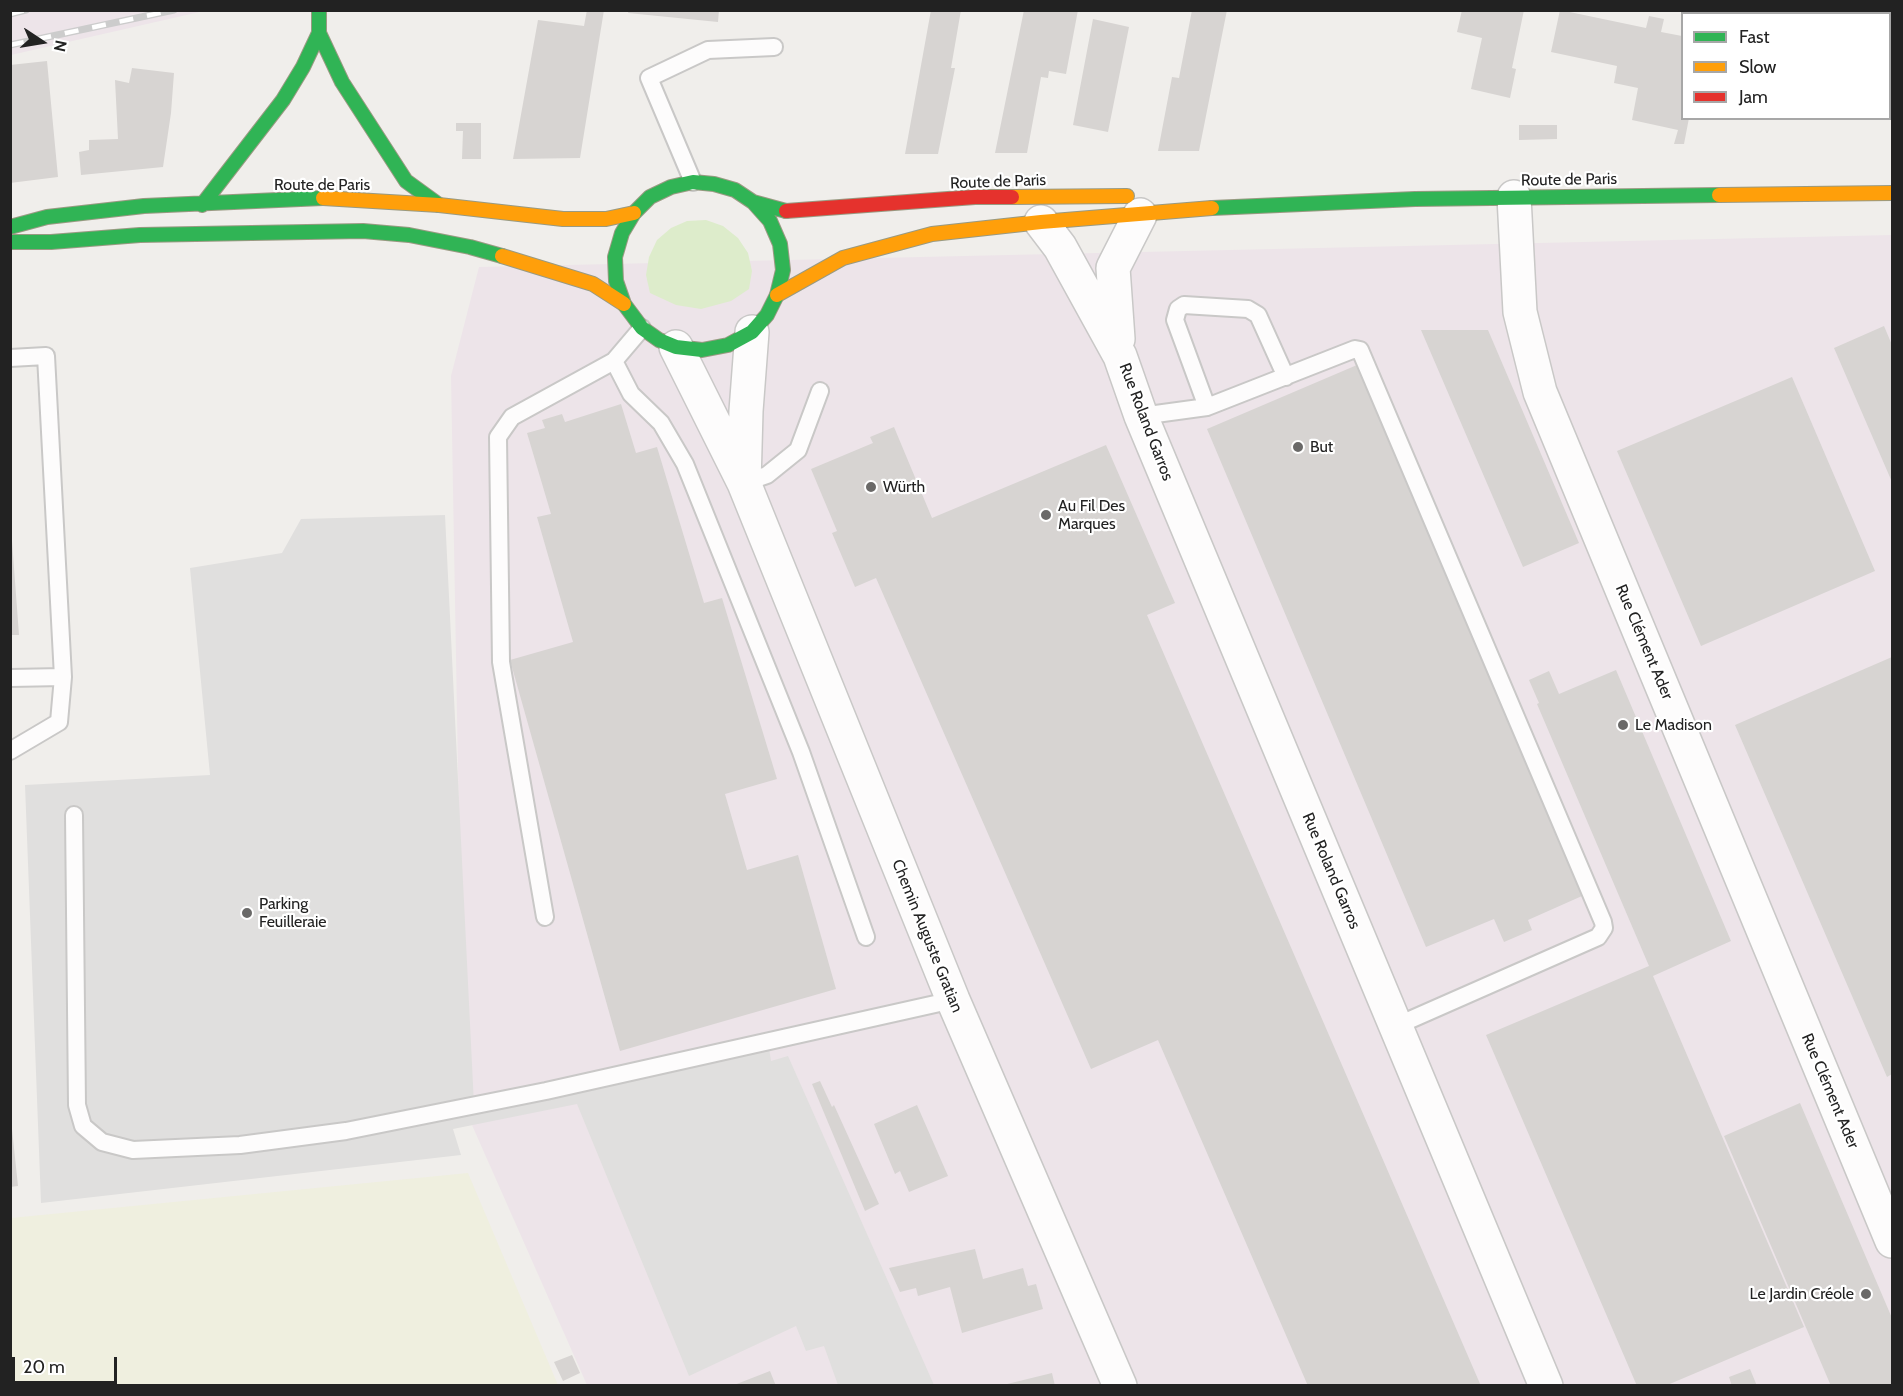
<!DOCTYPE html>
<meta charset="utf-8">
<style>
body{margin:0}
#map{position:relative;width:1903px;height:1396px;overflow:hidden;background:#f0eeeb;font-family:Cabin,sans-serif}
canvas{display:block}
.frame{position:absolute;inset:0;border:12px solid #222;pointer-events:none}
.legend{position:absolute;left:1681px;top:12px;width:210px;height:108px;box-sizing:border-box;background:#fff;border:2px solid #a7a7a7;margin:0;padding:8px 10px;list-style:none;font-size:18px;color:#222}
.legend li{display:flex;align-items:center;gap:12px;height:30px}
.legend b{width:30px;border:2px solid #a7a7a7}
.north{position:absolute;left:12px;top:12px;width:60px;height:60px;-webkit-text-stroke:4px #fff;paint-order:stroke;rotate:102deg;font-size:16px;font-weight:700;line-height:24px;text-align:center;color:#222}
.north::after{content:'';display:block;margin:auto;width:21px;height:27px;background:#222;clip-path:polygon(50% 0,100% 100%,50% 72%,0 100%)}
.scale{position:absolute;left:12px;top:1357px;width:105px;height:27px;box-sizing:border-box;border:3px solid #222;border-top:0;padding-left:8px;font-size:18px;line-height:21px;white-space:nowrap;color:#222;-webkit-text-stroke:4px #fff;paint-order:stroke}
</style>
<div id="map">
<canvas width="1903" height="1396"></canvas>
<div class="frame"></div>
<ul class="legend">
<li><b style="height:8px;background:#30b455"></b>Fast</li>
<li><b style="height:8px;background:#ff9f0a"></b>Slow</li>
<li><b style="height:8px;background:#e5322d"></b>Jam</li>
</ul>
<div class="north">N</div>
<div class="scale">20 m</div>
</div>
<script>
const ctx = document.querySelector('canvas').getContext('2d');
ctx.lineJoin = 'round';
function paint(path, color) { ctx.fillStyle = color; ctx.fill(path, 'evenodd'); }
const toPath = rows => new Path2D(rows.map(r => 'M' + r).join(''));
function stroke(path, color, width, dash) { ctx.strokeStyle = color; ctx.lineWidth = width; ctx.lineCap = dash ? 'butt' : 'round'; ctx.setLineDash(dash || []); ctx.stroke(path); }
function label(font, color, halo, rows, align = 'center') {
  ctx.font = font + ' Cabin,sans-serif'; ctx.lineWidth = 4.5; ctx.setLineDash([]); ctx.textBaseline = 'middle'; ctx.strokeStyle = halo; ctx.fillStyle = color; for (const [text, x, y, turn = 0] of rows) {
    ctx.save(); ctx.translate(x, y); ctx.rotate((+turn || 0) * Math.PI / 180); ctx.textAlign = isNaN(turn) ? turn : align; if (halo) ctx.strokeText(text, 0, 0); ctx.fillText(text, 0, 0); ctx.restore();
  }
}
const industrial = toPath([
 [10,11,11,10,204,11,11,55],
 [1892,235,1892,1385,587,1385,464,1107,451,376,479,267]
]);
const farmland = toPath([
 [468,1173,558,1385,11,1385,11,1218]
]);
const grass = toPath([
 [706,220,723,226,738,238,748,253,752,271,749,289,731,301,701,309,676,305,650,293,646,275,649,257,657,240,671,228,687,221]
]);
const parking = toPath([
 [445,515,474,1105,768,1041,771,1061,788,1056,934,1385,838,1385,824,1346,806,1351,796,1326,689,1376,577,1104,453,1129,461,1155,41,1203,25,785,210,775,190,568,282,553,301,519]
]);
const building = toPath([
 [587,10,604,10,580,158,513,159,538,20,584,26],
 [629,10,719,10,718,22,628,13],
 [931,10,961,10,951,68,955,68,938,154,905,154],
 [1024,10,1078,10,1066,74,1049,71,1048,78,1041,77,1027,153,995,153],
 [1192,10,1227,10,1199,151,1158,151,1172,77,1179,78],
 [1462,10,1524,10,1512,68,1516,69,1510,98,1471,89,1482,38,1457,32],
 [1560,10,1646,28,1649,16,1664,19,1661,32,1682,36,1682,118,1689,118,1684,144,1674,144,1678,130,1632,120,1638,88,1614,83,1617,66,1551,52],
 [1093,19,1129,27,1108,132,1073,125],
 [47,61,58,177,10,183,10,65],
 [132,68,174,73,171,113,163,167,81,175,79,152,89,150,89,140,118,139,115,80,129,83],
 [456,123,481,123,481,159,462,159,463,131,456,131],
 [1519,125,1557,125,1557,139,1519,140],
 [1884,326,1892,345,1892,482,1834,348],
 [1421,330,1488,330,1579,543,1523,567],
 [1357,365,1582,896,1528,920,1532,930,1504,942,1494,919,1426,947,1207,429],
 [1792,377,1875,571,1701,646,1617,451],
 [621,404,636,453,657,447,704,603,722,598,777,779,725,794,747,870,798,855,836,989,620,1051,510,660,573,642,537,517,551,514,527,433,545,428,542,420,562,414,565,422],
 [894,427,932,518,1106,445,1175,603,1147,615,1481,1386,1308,1386,1158,1040,1091,1069,876,578,855,587,832,533,837,531,811,469,873,443,870,437],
 [12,541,19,635,10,635,10,542],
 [1892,657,1892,1074,1887,1077,1735,725],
 [1616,670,1731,941,1653,976,1804,1327,1665,1386,1637,1386,1486,1035,1649,966,1537,704,1539,703,1529,680,1549,671,1559,694],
 [820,1081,832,1107,834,1105,879,1204,865,1211,812,1084],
 [1800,1103,1892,1318,1892,1386,1831,1386,1724,1136],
 [917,1105,948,1176,909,1192,900,1171,895,1174,874,1124],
 [10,1129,12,1129,18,1186,10,1187],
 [975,1249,983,1279,1023,1268,1028,1286,1036,1284,1043,1309,962,1333,950,1287,918,1296,916,1288,900,1292,889,1268],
 [572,1355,580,1373,563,1381,554,1362],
 [1750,1369,1757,1386,1732,1386,1729,1377],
 [770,1371,776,1386,734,1386,734,1385],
 [1052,1373,1055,1386,1003,1386,1003,1385]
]);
const lane = toPath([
 [693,182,649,78,708,50,774,47],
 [10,358,46,356,63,677,59,722,10,751],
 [614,361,631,394,661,423,685,464,801,752,866,937],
 [1207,407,1175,320,1178,309,1184,305,1248,309,1258,315,1286,377],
 [1141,416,1207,407,1355,349,1360,350,1603,922,1604,928,1598,937,1396,1026],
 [744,483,767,475,798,450,820,391],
 [10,678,63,677],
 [74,815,77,1105,83,1126,102,1142,133,1150,240,1145,346,1131,546,1091,953,1000],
 [545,917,501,662,498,437,512,417,614,361,642,328]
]);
const street = toPath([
 [1514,197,1520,312,1540,392,1892,1241],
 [1041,222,1060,247,1120,356,1141,416,1546,1386],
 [1118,339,1113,268,1140,215],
 [676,347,744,483,746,411,752,332],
 [744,483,953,1000,1120,1386]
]);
const fast = toPath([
 [319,10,319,33,342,82,406,181,439,205],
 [753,202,770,221,780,244,783,270,777,295,767,315,752,332,728,345,702,350,676,347,659,340,642,328,624,304,616,281,615,257,622,233,634,213,650,197,671,187,693,182,714,184,735,190,753,202,786,211],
 [202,205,283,100,303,67,319,33],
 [1212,208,1415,199,1719,195],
 [10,227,47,217,144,206,323,198],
 [10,242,51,242,140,235,363,231,409,235,470,247,502,256]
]);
const slow = toPath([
 [1719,195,1892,193],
 [1012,197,1127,196],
 [323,198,439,205,563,219,606,219,634,213],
 [502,256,593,284,624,304],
 [777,295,843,258,932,234,1041,222,1212,208]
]);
const jam = toPath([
 [786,211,975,197,1012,197]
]);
const rail = toPath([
 [10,14,26,10],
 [10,45,174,10]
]);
const markers = [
 [1298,447,6,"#6a6968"],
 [871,487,6,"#6a6968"],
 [1046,515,6,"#6a6968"],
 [1623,725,6,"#6a6968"],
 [247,913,6,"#6a6968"],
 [1866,1294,6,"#6a6968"]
];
const streetNames = [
 ["Route de Paris",1569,180,-1],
 ["Route de Paris",998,182,-2],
 ["Route de Paris",322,185],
 ["Rue Roland Garros",1146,422,69],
 ["Rue Clément Ader",1644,642,67],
 ["Rue Roland Garros",1331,871,67],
 ["Chemin Auguste Gratian",927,936,68],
 ["Rue Clément Ader",1830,1091,67]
];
const poiNames = [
 ["But",1310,447],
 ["Würth",883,487],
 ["Au Fil Des",1058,506],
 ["Marques",1058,524],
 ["Le Madison",1635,725],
 ["Parking",259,904],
 ["Feuilleraie",259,922],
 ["Le Jardin Créole",1854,1294,"right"]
];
paint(industrial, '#ede4e9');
paint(farmland, '#efefdf');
paint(grass, '#ddeccb');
paint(parking, '#e0dfde');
paint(building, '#d7d4d2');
stroke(lane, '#c9c8c7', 20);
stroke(street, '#c9c8c7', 36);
stroke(fast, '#999a82', 16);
stroke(slow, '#999a82', 16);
stroke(jam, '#999a82', 16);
stroke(lane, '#fdfcfc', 16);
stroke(street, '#fdfcfc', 33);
stroke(fast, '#30b455', 14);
stroke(slow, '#ff9f0a', 14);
stroke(jam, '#e5322d', 14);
stroke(rail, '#ccc', 7);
stroke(rail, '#fff', 4.5, [14]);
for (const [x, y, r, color] of markers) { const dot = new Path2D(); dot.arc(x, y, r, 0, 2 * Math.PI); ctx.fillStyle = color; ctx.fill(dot); stroke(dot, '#fff', 2); }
label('16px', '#222', '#fff', streetNames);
label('16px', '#222', '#fff', poiNames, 'left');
</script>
